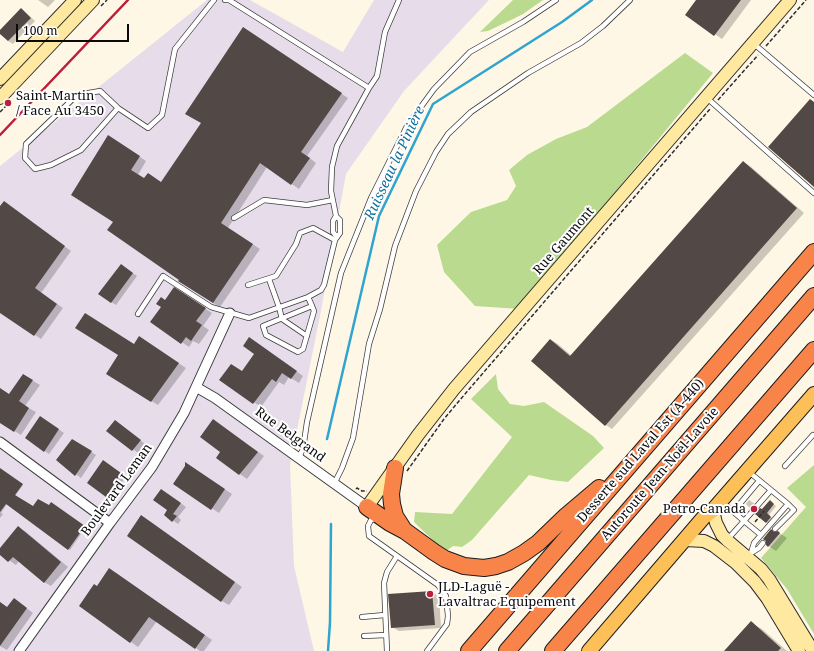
<!DOCTYPE html>
<meta charset="utf-8">
<style>
body{margin:0}
#map{position:relative;width:814px;height:651px;overflow:hidden;background:#fff7e6;font-family:"Noto Serif",serif}
canvas{display:block}
.scale{position:absolute;left:16px;top:24px;width:113px;height:18px;box-sizing:border-box;border:2px solid #0a0a0a;border-top:0;padding-left:5px;font-size:12px;line-height:14px;white-space:nowrap;color:#0a0a0a;-webkit-text-stroke:3px #fff;paint-order:stroke}
</style>
<div id="map">
<canvas width="814" height="651"></canvas>
<div class="scale">100 m</div>
</div>
<script>
const ctx = document.querySelector('canvas').getContext('2d');
ctx.lineJoin = 'round';
function paint(path, color) { ctx.fillStyle = color; ctx.fill(path, 'evenodd'); }
const toPath = rows => new Path2D(rows.map(r => 'M' + r).join(''));
function stroke(path, color, width, dash) { ctx.strokeStyle = color; ctx.lineWidth = width; ctx.lineCap = dash ? 'butt' : 'round'; ctx.setLineDash(dash || []); ctx.stroke(path); }
function label(font, color, halo, rows, align = 'center') {
  ctx.font = font + ' "Noto Serif",serif'; ctx.lineWidth = 4; ctx.setLineDash([]); ctx.textBaseline = 'middle'; ctx.strokeStyle = halo; ctx.fillStyle = color; for (const [text, x, y, turn = 0] of rows) {
    ctx.save(); ctx.translate(x, y); ctx.rotate((+turn || 0) * Math.PI / 180); ctx.textAlign = isNaN(turn) ? turn : align; if (halo) ctx.strokeText(text, 0, 0); ctx.fillText(text, 0, 0); ctx.restore();
  }
}
const industrial = toPath([
 [207,0,250,0,343,52,374,0,489,0,404,91,346,174,320,316,290,465,294,566,314,651,0,651,0,166]
]);
const forest = toPath([
 [513,0,543,0,523,14,513,19,488,31,480,32],
 [685,53,713,73,519,309,475,306,444,272,437,245,471,212,507,200,516,186,509,170,527,155,556,139,587,127],
 [496,374,498,389,510,404,524,406,544,402,593,436,604,448,568,482,551,480,529,475,472,540,462,547,453,546,445,552,414,522,415,512,452,514,512,437,471,399],
 [814,465,814,634,787,589,761,558,806,507,787,488]
]);
const shadow = toPath([
 [38,0,55,0,48,7],
 [697,0,751,0,722,39,687,15],
 [22,9,35,21,13,44,8,41,0,31],
 [250,33,348,98,307,156,316,163,299,189,267,167,228,228,260,249,220,307,213,303,114,222,115,140,146,161,138,175,144,179,162,183,202,123],
 [743,162,750,166,804,213,612,429,606,425,551,340,558,344,572,356],
 [11,207,71,251,41,293,63,308,41,339,0,311,0,208],
 [126,268,137,276,116,305,111,302],
 [181,293,212,313,203,326,209,330,199,344,193,341,189,347,152,322,165,301],
 [146,342,186,368,158,405,107,374,134,345],
 [256,342,303,376,299,383,289,377,284,385,279,382,261,407,221,380,242,372,255,354],
 [30,379,40,385,25,406,36,412,21,435,0,422,0,409],
 [45,420,64,433,49,454,26,438],
 [213,420,264,456,247,479,217,458,222,452],
 [120,424,145,444,138,453,108,431],
 [73,440,96,455,81,478,57,460],
 [108,465,126,476,111,499,106,496],
 [192,467,232,494,219,513,175,484],
 [0,470,23,485,15,496,34,507,49,506,51,503,85,528,70,550,7,504,1,513,3,514,0,518],
 [168,494,186,507,178,517,181,520,178,524,165,515,169,510],
 [749,500,755,504,751,509,746,504],
 [772,503,776,506,769,515,773,519,769,524,757,514],
 [148,520,242,587,229,605,222,601],
 [19,528,26,532,68,567,51,586,44,582,19,561,16,565,0,554,0,550],
 [772,530,776,533,778,532,787,538,776,551,767,545],
 [116,573,212,640,204,651,200,651,196,648,157,621,138,647,80,605,97,587],
 [432,592,439,596,441,628,399,631,392,627],
 [0,602,8,608,21,604,33,613,7,650,0,646],
 [751,623,762,629,787,651,726,651]
]);
const stream = toPath([
 [327,439,379,216,433,104,562,22,592,0],
 [328,651,330,622,331,524]
]);
const building = toPath([
 [696,0,741,0,714,36,685,15],
 [21,8,31,18,8,41,0,34,0,30],
 [243,27,342,93,301,152,310,158,291,185,260,163,221,223,253,244,213,303,178,281,179,280,107,230,113,222,71,195,108,135,140,156,131,170,144,178,148,173,161,182,201,123,185,114],
 [810,99,814,102,814,187,768,147],
 [743,161,797,208,605,426,531,361,550,339,570,356],
 [4,201,65,246,35,288,57,304,34,336,0,313,0,206],
 [121,264,133,273,111,303,98,294],
 [174,287,206,308,196,321,202,325,191,341,186,337,181,344,150,322,161,307,156,304,161,297,165,300],
 [85,313,134,344,139,336,179,363,151,402,106,374,118,355,75,328],
 [249,337,297,371,291,379,282,373,276,382,272,379,253,404,219,380,231,364,242,371,254,354,243,346],
 [23,374,33,380,19,401,29,408,14,432,0,423,0,388,9,394],
 [40,416,59,429,44,452,25,438],
 [213,419,258,452,239,475,216,458,220,452,200,437],
 [115,420,141,440,132,451,106,431],
 [72,439,92,451,75,476,56,460],
 [103,460,121,473,106,497,87,483],
 [185,462,225,489,211,510,173,484,185,466],
 [0,468,23,484,15,495,33,506,38,499,49,505,51,502,85,526,68,550,6,504,0,512],
 [161,489,181,503,173,514,177,516,172,522,164,515,167,510,153,500],
 [770,500,774,504,767,513,771,517,766,523,755,514,760,508,762,509],
 [141,515,235,582,221,602,127,536],
 [18,526,61,562,44,583,13,557,8,562,0,555,0,548],
 [771,529,774,532,778,531,780,533,768,547,766,545,766,541,763,539],
 [109,568,205,635,195,649,149,617,130,643,79,606,94,584,97,586],
 [432,591,435,625,391,628,388,594],
 [14,598,27,608,0,646,0,602,7,607],
 [751,621,781,648,778,651,724,651]
]);
const path = toPath([
 [101,6,107,0],
 [766,46,806,0],
 [718,100,758,55],
 [0,112,6,106],
 [407,471,444,419,459,401,710,109],
 [356,489,357,488,362,491,367,491],
 [755,522,764,511]
]);
const lane = toPath([
 [225,0,229,0,369,88,337,146,332,167,331,191,336,216],
 [753,43,814,95],
 [369,88,377,76,385,32,399,0],
 [707,98,814,193],
 [118,108,81,150,51,165,35,169,25,158,26,144,77,95,100,91,118,108,148,128,162,115,175,49,214,0],
 [234,218,264,200,307,205,333,200],
 [335,240,340,233,340,220,336,216,333,221,333,232,337,237],
 [269,279,279,307,282,319,307,336],
 [308,297,312,306,314,311,303,349,298,352,266,335,263,326,312,306],
 [138,314,163,276,211,307,249,318,308,297,321,290,324,285,335,240,313,228,300,233,296,244,276,276,248,285],
 [299,457,303,449,307,422,341,273,371,198,407,126,434,89,470,52,523,22,556,0],
 [785,466,813,435],
 [749,472,771,490,744,521,761,535],
 [334,484,342,468,353,438,369,344,380,309,395,246,416,191,436,152,448,134,471,112,528,73,581,43,603,26,630,0],
 [722,502,744,521,727,540],
 [733,512,759,481],
 [377,518,371,520,368,526,369,536,438,585,446,596,448,616,447,624,427,651],
 [775,529,794,510,788,504],
 [751,553,759,548,763,543],
 [748,556,751,553,754,543,788,504,771,490],
 [362,617,385,615],
 [364,636,386,635],
 [387,651,384,583,387,572,397,556]
]);
const street = toPath([
 [196,387,215,398,367,507],
 [0,442,110,523],
 [19,651,110,523,152,467,184,413,230,313]
]);
const secondary = toPath([
 [0,79,75,0],
 [0,98,93,0],
 [367,507,418,435,454,389,790,0],
 [713,510,716,523,722,535,728,541,761,569,769,579,813,651],
 [685,540,704,541,714,546,736,563,755,582,767,598,799,651]
]);
const primary = toPath([
 [589,651,704,517,713,510,814,394]
]);
const highway = toPath([
 [395,468,391,494,392,504,395,516,404,530],
 [367,507,390,523,405,531,434,552,445,559,464,566,484,568,496,566,508,562,524,553,538,543,566,516,599,488],
 [469,651,814,252],
 [507,651,814,296],
 [553,651,814,350]
]);
const rail = toPath([
 [0,135,128,0]
]);
const markers = [
 [8,103,4,"#bc1f3a"],
 [754,509,4,"#bc1f3a"],
 [430,594,4,"#bc1f3a"]
];
const poiNames = [
 ["Saint-Martin",16,96],
 ["/ Face Au 3450",16,111],
 ["Petro-Canada",746,509,"right"],
 ["JLD-Laguë -",438,587],
 ["Lavaltrac Equipement",438,602]
];
const streetNames = [
 ["Rue Gaumont",564,241,-49],
 ["Rue Belgrand",290,435,36],
 ["Desserte sud Laval Est (A-440)",641,451,-49],
 ["Autoroute Jean-Noël-Lavoie",660,474,-49],
 ["Boulevard Leman",117,490,-54]
];
const waterNames = [
 ["Ruisseau la Pinière",395,163,-65]
];
paint(industrial, '#e7ddea');
paint(forest, '#bada8f');
paint(shadow, '#0003');
stroke(stream, '#2fa4d0', 2.5);
paint(building, '#524946');
stroke(lane, '#3d3d3d', 6);
stroke(street, '#3d3d3d', 11);
stroke(secondary, '#2c2c2c', 14);
stroke(primary, '#1b1b1b', 16);
stroke(highway, '#1b1b1b', 18);
stroke(path, '#2c2c2c', 1.5, [4, 2]);
stroke(lane, '#fff', 4.5);
stroke(street, '#fff', 9);
stroke(secondary, '#ffe9a1', 12);
stroke(primary, '#fdc058', 14);
stroke(highway, '#f9844a', 16);
stroke(rail, '#bc1f3a', 2.5);
for (const [x, y, r, color] of markers) { const dot = new Path2D(); dot.arc(x, y, r, 0, 2 * Math.PI); ctx.fillStyle = color; ctx.fill(dot); stroke(dot, '#fff', 1.5); }
label('13px', '#0a0a0a', '#fff', poiNames, 'left');
label('13px', '#0a0a0a', '#fff', streetNames);
label('italic 14px', '#11719d', '#fff', waterNames);
</script>
